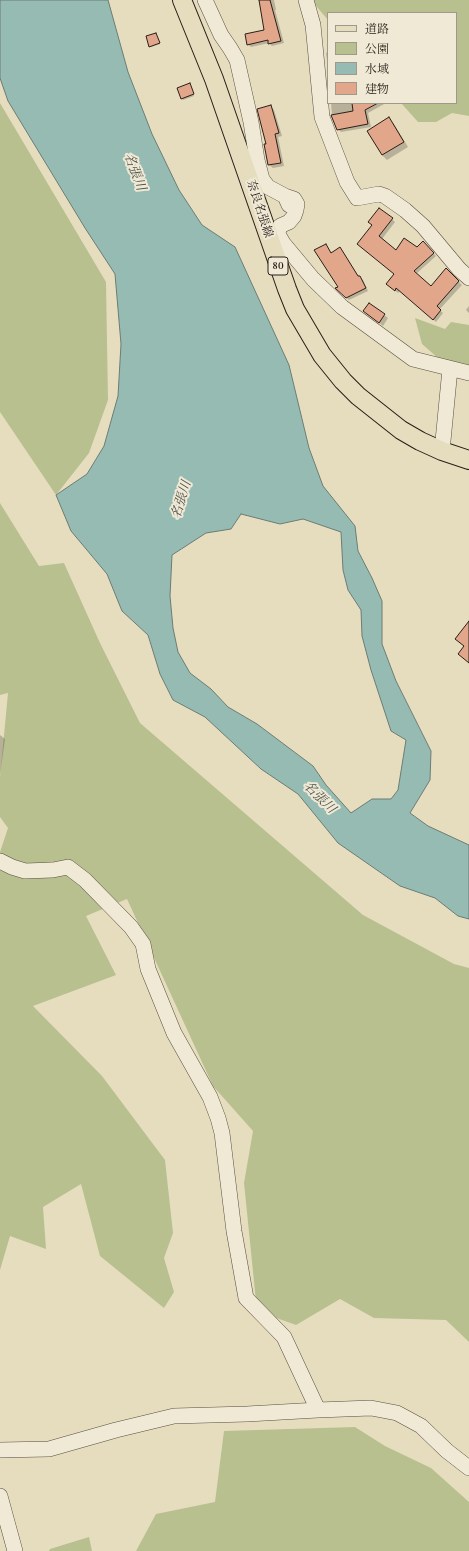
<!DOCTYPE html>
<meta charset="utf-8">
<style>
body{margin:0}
#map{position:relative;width:469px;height:1551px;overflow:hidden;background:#e6ddbe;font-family:Cardo,"Noto Serif JP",serif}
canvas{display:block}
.legend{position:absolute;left:327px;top:12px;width:130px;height:92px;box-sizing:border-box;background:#efe9d5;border:1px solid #a0988a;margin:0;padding:5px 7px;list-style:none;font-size:12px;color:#2a1e19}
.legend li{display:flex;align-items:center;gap:8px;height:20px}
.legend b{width:20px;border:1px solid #a0988a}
</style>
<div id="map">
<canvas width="469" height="1551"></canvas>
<ul class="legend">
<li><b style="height:5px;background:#e6ddbe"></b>道路</li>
<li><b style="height:11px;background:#b8c08f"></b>公園</li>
<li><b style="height:11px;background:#96bbb3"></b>水域</li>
<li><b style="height:11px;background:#e2a78b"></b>建物</li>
</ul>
</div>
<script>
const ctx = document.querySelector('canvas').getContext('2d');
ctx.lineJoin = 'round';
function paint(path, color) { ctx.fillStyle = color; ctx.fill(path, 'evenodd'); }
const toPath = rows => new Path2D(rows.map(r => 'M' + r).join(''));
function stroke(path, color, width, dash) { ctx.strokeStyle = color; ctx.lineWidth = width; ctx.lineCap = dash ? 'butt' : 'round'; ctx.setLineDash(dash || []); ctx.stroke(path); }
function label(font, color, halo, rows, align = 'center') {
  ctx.font = font + ' Cardo,"Noto Serif JP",serif'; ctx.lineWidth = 4; ctx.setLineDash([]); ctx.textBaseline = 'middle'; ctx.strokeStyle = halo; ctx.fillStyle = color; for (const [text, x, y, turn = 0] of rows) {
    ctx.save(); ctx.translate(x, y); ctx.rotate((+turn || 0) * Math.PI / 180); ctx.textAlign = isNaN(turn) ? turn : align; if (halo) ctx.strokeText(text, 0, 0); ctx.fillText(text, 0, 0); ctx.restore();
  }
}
const green = toPath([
 [311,0,469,0,469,116,452,113,436,122,418,122,401,103,456,103,456,13,328,13,328,20],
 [0,103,106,282,108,400,89,453,56,495,0,412],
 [415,318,445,329,451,322,469,325,469,366,438,358,422,344],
 [0,503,39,566,64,563,100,643,140,723,363,915,454,964,469,968,469,1342,446,1320,374,1318,340,1299,296,1325,257,1311,244,1183,253,1131,213,1086,127,899,86,916,116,975,33,1006,102,1076,165,1160,173,1233,164,1258,174,1292,164,1308,100,1256,81,1184,43,1207,46,1249,10,1236,0,1270,0,852,8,828,0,817,0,777,8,693,0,695],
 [355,1427,385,1446,431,1468,469,1502,469,1551,136,1551,156,1514,215,1502,224,1431],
 [89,1537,92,1551,49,1551,50,1549]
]);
const water = toPath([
 [0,0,108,0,128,72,152,134,179,190,202,225,235,247,289,365,309,448,323,486,355,526,358,551,372,578,382,601,382,644,396,681,431,751,430,780,410,813,428,826,469,845,469,919,458,916,435,898,400,886,338,843,298,794,261,769,205,717,173,700,160,674,148,635,122,611,107,574,71,531,56,495,87,474,104,446,118,396,121,344,115,274,85,228,8,101,0,78,0,0],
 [241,514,280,524,303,519,341,532,343,570,348,590,361,610,362,636,371,670,391,731,406,740,398,790,391,799,372,799,351,813,326,785,313,766,257,724,228,707,211,689,190,673,178,652,173,628,170,596,172,555,206,533,231,529,241,514]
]);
const shadow = toPath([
 [259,0,274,0,276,10,275,10,284,43,272,46,269,43,251,47,248,44,266,30],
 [156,34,160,44,151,47,150,46],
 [328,52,328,66,326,53],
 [190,84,194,96,183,100,182,98],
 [331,103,386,103,368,113,371,127,341,132,338,129,332,115],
 [271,106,274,110,282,136,278,137,284,166,273,168,269,165,265,145,267,144],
 [389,119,394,124,408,147,387,160,382,155],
 [392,219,395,222,382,239,396,251,426,245,436,256,416,274,431,287,447,270,462,285,439,310,443,313,436,322,400,291,398,293,391,287,396,274,361,247],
 [325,245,332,254,343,252,359,277,363,280,368,291,349,300,337,288,340,287],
 [369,304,388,318,383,326,368,314],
 [469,306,469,313,466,310],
 [0,735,5,739,0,775]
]);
const building = toPath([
 [259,0,270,0,281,41,268,44,268,40,247,45,245,34,264,30,259,0],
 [156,33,160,43,149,47,146,36,156,33],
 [190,83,194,94,181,99,177,88,190,83],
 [352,103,378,103,365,110,368,124,337,130,331,115,353,111,352,103],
 [271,105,279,133,275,134,281,163,268,165,264,144,266,144,257,109,271,105],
 [389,117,404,142,382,155,367,131,389,117],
 [379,208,393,218,379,236,396,250,404,238,417,247,423,241,434,253,414,271,431,286,446,268,459,281,437,306,441,310,433,320,396,288,395,291,386,284,394,274,357,244,372,225,368,222,379,208],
 [326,244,331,253,340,247,358,276,360,276,366,288,346,298,335,288,338,287,314,250,326,244],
 [369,303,385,314,379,323,363,311,369,303],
 [469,621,469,663,458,654,464,646,455,639,469,621]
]);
const minor = toPath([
 [205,0,221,35,230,48,237,60,251,122,257,160,262,179,268,187,285,196,289,205],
 [306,0,313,25,322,117,347,182,357,198,379,194,385,196,405,210,423,226,459,269,469,278],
 [285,196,294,199,297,204,296,210,294,216,289,222,280,226,278,232,279,236,283,243,313,279,342,307,413,359,469,373],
 [442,451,450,369],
 [0,861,12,867,25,871,53,870,68,867,85,880,131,927,143,944,148,969,174,1033,210,1097,218,1118,222,1133,234,1231,246,1298,284,1337,318,1410],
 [0,1450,49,1449,116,1430,174,1416,247,1414,318,1410,371,1408,397,1413,421,1426,447,1451,469,1468],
 [0,1496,15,1551]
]);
const major = toPath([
 [182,0,214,79,287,289,295,309,322,355,343,381,358,396,401,430,420,441,442,451,469,460]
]);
const shields = [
 [278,266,20]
];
const shieldNames = [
 ["80",278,266]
];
const streetNames = [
 ["奈良名張線",259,209,72]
];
const waterNames = [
 ["名張川",134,172,69],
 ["名張川",182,500,-73],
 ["名張川",319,798,44]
];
paint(green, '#b8c08f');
paint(water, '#96bbb3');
stroke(water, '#6b7c75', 1);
paint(shadow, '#0003');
paint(building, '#e2a78b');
stroke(building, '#2a1e19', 1);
stroke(minor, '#594e42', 16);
stroke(major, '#2a1e19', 20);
stroke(minor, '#efe9d5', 15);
stroke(major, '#e6ddbe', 18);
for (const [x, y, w] of shields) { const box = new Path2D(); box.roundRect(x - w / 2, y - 9, w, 18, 3); ctx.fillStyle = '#efe9d5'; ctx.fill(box); stroke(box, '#2a1e19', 1); }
label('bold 11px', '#2a1e19', null, shieldNames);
label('12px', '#2a1e19', '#efe9d5', streetNames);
label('italic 13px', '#4a4d47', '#efe9d5', waterNames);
</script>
